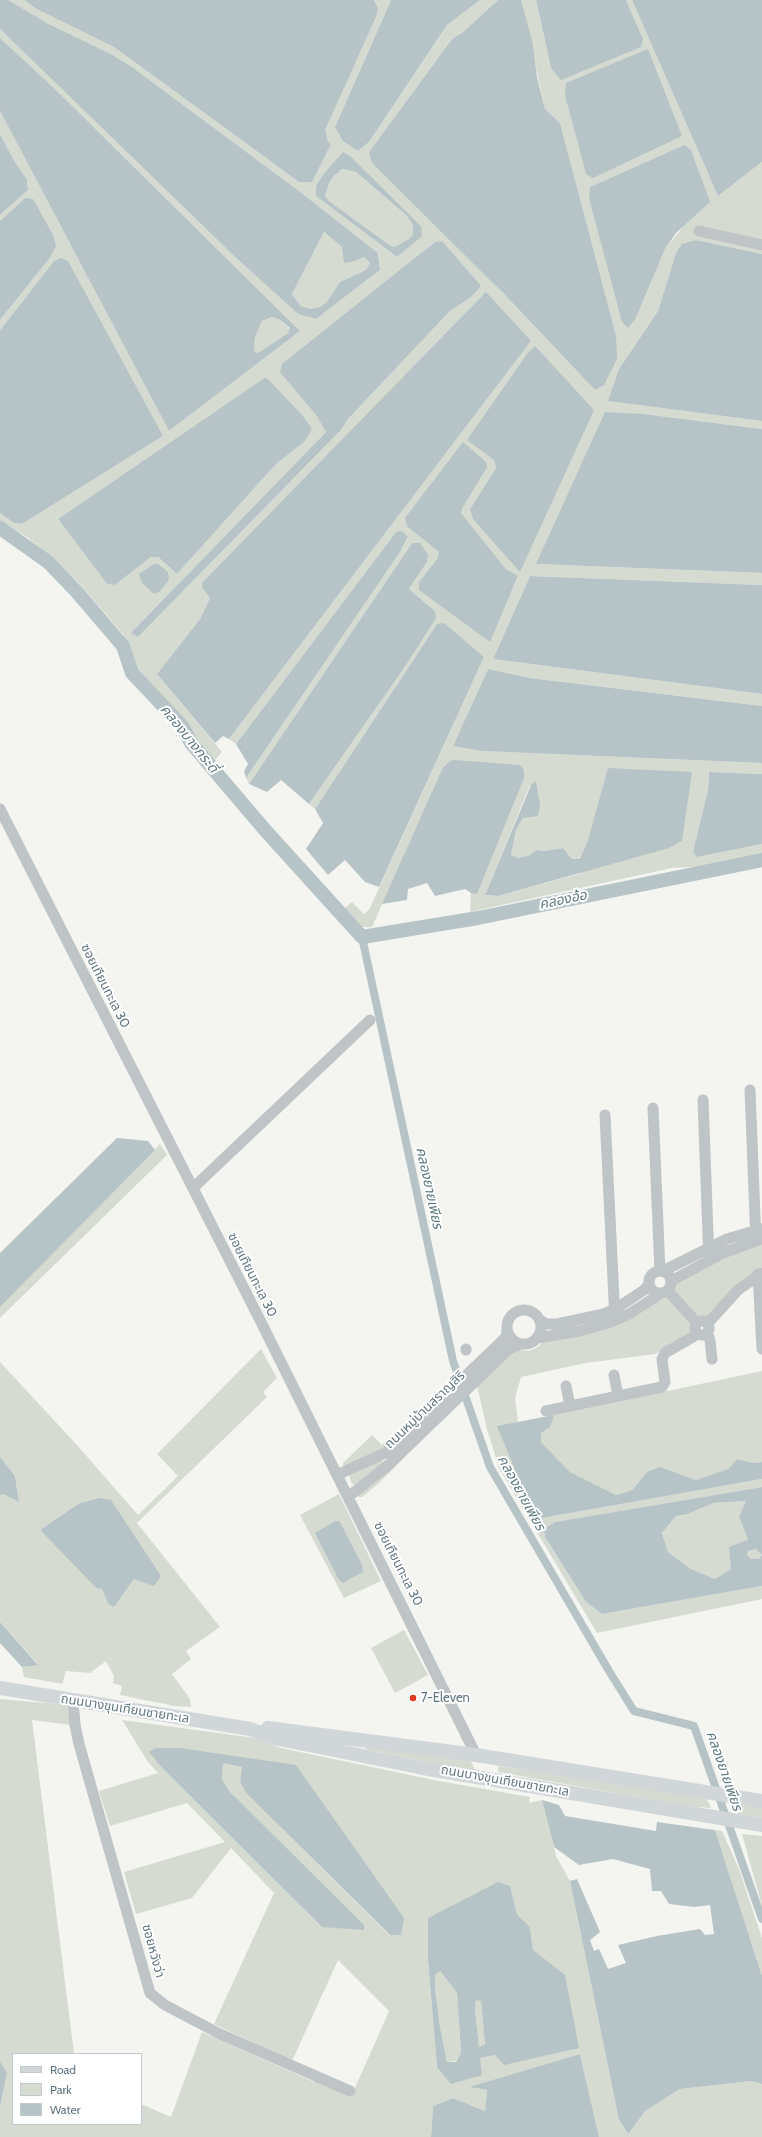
<!DOCTYPE html>
<meta charset="utf-8">
<style>
body{margin:0}
#map{position:relative;width:762px;height:2137px;overflow:hidden;background:#f4f4f0;font-family:Cabin,sans-serif}
canvas{display:block}
.legend{position:absolute;left:12px;top:2053px;width:130px;height:72px;box-sizing:border-box;background:#fff;border:1px solid #c1c9cd;margin:0;padding:5px 7px;list-style:none;font-size:12px;color:#637781}
.legend li{display:flex;align-items:center;gap:8px;height:20px}
.legend b{width:20px;border:1px solid #c1c9cd}
</style>
<div id="map">
<canvas width="762" height="2137"></canvas>
<ul class="legend">
<li><b style="height:5px;background:#d1d6d9"></b>Road</li>
<li><b style="height:11px;background:#d6dbd1"></b>Park</li>
<li><b style="height:11px;background:#b6c4c7"></b>Water</li>
</ul>
</div>
<script>
const ctx = document.querySelector('canvas').getContext('2d');
ctx.lineJoin = 'round';
function paint(path, color) { ctx.fillStyle = color; ctx.fill(path, 'evenodd'); }
const toPath = rows => new Path2D(rows.map(r => 'M' + r).join(''));
function stroke(path, color, width, dash) { ctx.strokeStyle = color; ctx.lineWidth = width; ctx.lineCap = dash ? 'butt' : 'round'; ctx.setLineDash(dash || []); ctx.stroke(path); }
function label(font, color, halo, rows, align = 'center') {
  ctx.font = font + ' Cabin,"Noto Sans Thai",sans-serif'; ctx.lineWidth = 4; ctx.setLineDash([]); ctx.textBaseline = 'middle'; ctx.strokeStyle = halo; ctx.fillStyle = color; for (const [text, x, y, turn = 0] of rows) {
    ctx.save(); ctx.translate(x, y); ctx.rotate((+turn || 0) * Math.PI / 180); ctx.textAlign = isNaN(turn) ? turn : align; if (halo) ctx.strokeText(text, 0, 0); ctx.fillText(text, 0, 0); ctx.restore();
  }
}
const green = toPath([
 [8,0,24,0,114,47,299,182,312,182,331,144,328,142,324,130,376,17,378,8,374,0,391,0,335,127,358,151,369,142,447,25,480,0,498,0,463,32,452,39,369,152,595,390,616,335,560,123,545,109,521,0,536,0,551,68,643,39,626,0,632,0,718,196,762,162,762,254,696,240,676,253,658,311,619,369,609,401,762,421,762,429,644,414,536,564,762,573,762,585,530,576,493,659,762,694,762,706,530,678,488,669,453,746,481,751,762,763,762,774,709,772,708,791,697,857,762,844,762,855,707,866,672,868,470,912,471,893,477,893,442,769,372,927,360,927,344,909,352,902,364,914,369,910,484,657,437,624,315,809,309,804,404,668,435,611,409,589,427,562,412,543,249,784,246,778,400,552,408,538,396,532,236,744,229,739,531,341,203,589,210,598,200,619,157,674,222,752,214,761,160,698,133,663,123,634,76,580,27,537,0,521,0,513,14,523,22,524,163,436,54,261,0,330,0,320,49,259,25,198,0,221,0,215,28,190,27,179,15,162,0,134,0,111,169,431,300,331,53,87,0,38,0,29,234,256,298,314,316,319,380,270,378,253,299,191,132,67,111,54,49,24],
 [684,145,687,222,665,249,636,318,590,187],
 [344,152,421,226,397,257,316,196,325,172],
 [434,242,471,297,449,312,348,419,341,430,138,637,132,633,327,431,317,415,415,259],
 [267,377,304,442,276,464,177,574,158,557,151,557,115,585,107,584,58,519],
 [593,410,470,509,496,468,494,460,467,439],
 [463,507,461,513,471,526,506,569,518,577,489,642,419,582,437,559,439,552,431,544],
 [530,785,538,815,523,817,516,830,511,855,518,858,530,855,536,850,543,851,563,848,572,859,580,857,588,840,582,873,498,896,485,895],
 [342,169,356,172,406,215,413,225,413,234,409,239,394,247,388,244,329,201,325,196,329,183,333,177],
 [324,232,342,247,355,261,364,257,370,263,366,270,340,282,326,303,320,308,311,309,301,306,292,294],
 [272,317,280,320,290,329,288,333,258,353,254,352,255,337,262,321],
 [160,1144,167,1155,0,1318,0,1307],
 [762,1243,762,1267,751,1274,708,1317,702,1316,691,1322,692,1333,655,1354,586,1363,521,1377,515,1398,518,1422,498,1427,542,1518,762,1479,762,1487,555,1522,544,1529,545,1537,586,1602,602,1614,762,1586,762,1599,597,1633,499,1468,487,1429,477,1386,513,1349,529,1351,538,1347,546,1338,567,1337,657,1297,666,1296,673,1290,676,1282,709,1263],
 [261,1349,277,1378,263,1392,267,1397,137,1523,220,1627,186,1651,191,1659,172,1674,190,1699,191,1707,175,1706,120,1695,122,1686,113,1683,114,1676,106,1661,90,1673,66,1671,62,1684,24,1677,22,1667,38,1664,0,1622,0,1495,3,1494,19,1502,15,1476,0,1457,0,1362,76,1444,138,1515,178,1476,157,1454],
 [78,1504,134,1579,114,1606,108,1604,102,1589,96,1588,40,1530],
 [762,1371,762,1462,754,1463,737,1459,728,1469,696,1480,680,1474,647,1472,632,1490,616,1495,570,1472,541,1442,541,1433,554,1415],
 [440,1391,442,1392,379,1451,344,1467,343,1466,343,1463,372,1435,382,1445],
 [458,1404,378,1484,362,1497,359,1497,357,1494],
 [381,1459,384,1463,355,1485,352,1484,349,1475],
 [339,1494,381,1581,344,1598,300,1515],
 [746,1501,739,1517,748,1540,731,1569,715,1579,691,1569,668,1552,662,1533,676,1516,688,1514,713,1503],
 [756,1549,762,1555,759,1559,751,1559,747,1555,748,1551],
 [404,1630,428,1675,395,1693,371,1648],
 [0,1699,68,1705,71,1725,32,1720,74,2054,13,2054,13,2124,141,2124,141,2104,171,2117,202,2032,314,2082,319,2073,354,2090,389,2011,338,1960,292,2061,214,2024,274,1893,231,1848,192,1898,136,1914,124,1872,225,1842,187,1803,110,1826,99,1791,158,1773,148,1762,122,1720,255,1738,281,1748,439,1781,530,1797,529,1803,542,1800,556,1856,570,1881,619,2120,627,2133,645,2111,680,2089,751,2081,762,2084,762,2137,599,2137,580,2054,470,2087,487,2090,485,2111,453,2098,433,2106,431,2137,0,2137,0,2107,7,2073,0,2061],
 [150,1752,296,1765,401,1935,389,1935,246,1793,240,1782,243,1767,223,1763,222,1779,322,1927,165,1771],
 [510,1886,517,1914,530,1927,533,1950,546,1962,495,2055,437,2067,428,1960,428,1918],
 [365,1747,469,1758,476,1772,365,1749],
 [499,1766,706,1797,711,1808,687,1806,498,1772],
 [736,1802,762,1804,762,1818,739,1814],
 [715,1830,722,1831,739,1869,762,1938,762,1976],
 [742,1834,762,1836,762,1906],
 [440,1971,457,1993,461,2053,456,2061,447,2062,440,2027,435,1988,435,1975],
 [476,2000,481,2000,485,2044,479,2047,475,2009]
]);
const water = toPath([
 [0,0,8,0,49,24,111,54,132,67,299,191,378,253,380,270,316,319,298,314,234,256,0,29],
 [324,232,342,247,344,263,355,261,364,257,370,263,366,270,340,282,326,303,320,307,311,309,301,306,292,294],
 [24,0,374,0,378,8,376,17,325,130,328,142,331,144,312,182,299,182,114,47,37,9],
 [391,0,480,0,447,25,369,142,358,151,343,141,335,127],
 [498,0,521,0,532,40,537,77,545,109,560,123,616,335,617,359,604,385,595,390,504,294,372,163,369,152,452,39,463,32],
 [536,0,626,0,643,39,641,47,561,80,551,68],
 [632,0,762,0,762,162,718,196],
 [0,38,53,87,300,331,169,431,0,111],
 [272,317,280,320,290,328,288,333,258,353,254,352,255,337,262,321],
 [648,49,682,136,593,178,586,174,565,95,566,83],
 [0,134,15,162,27,179,28,190,0,215],
 [684,145,691,150,710,202,676,233,665,249,636,318,628,328,622,322,589,198,590,187],
 [343,152,350,156,421,226,422,236,397,257,316,196,316,186,325,172],
 [342,169,356,172,406,215,413,225,413,234,409,239,394,247,388,244,329,201,325,196,329,183,333,177],
 [25,198,33,199,53,235,56,246,49,259,0,320,0,221],
 [696,240,762,254,762,421,608,401,619,369,658,311,676,253,682,244],
 [442,241,481,286,471,297,449,312,348,419,341,430,138,637,131,633,326,432,317,416,280,372,282,364,435,242],
 [61,258,68,261,163,436,22,524,14,523,0,513,0,330,54,261],
 [486,292,531,341,229,739,223,736,215,743,157,674,200,619,210,598,203,589,202,583],
 [535,346,594,410,520,572,473,519,470,509,496,468,494,460,467,440,527,354],
 [266,377,302,415,312,429,304,442,276,464,177,574,158,557,151,557,115,585,107,584,58,519],
 [605,412,644,414,762,429,762,573,536,564],
 [463,442,486,462,487,467,463,507,461,513,506,569,518,576,490,642,419,590,419,582,437,559,439,552,407,526,405,518],
 [402,531,408,537,400,552,246,778,244,771,248,764,236,744,396,532],
 [412,543,420,543,428,555,427,562,409,589,435,611,436,618,404,668,309,804,281,780,267,792,249,784],
 [154,564,158,564,168,572,169,580,160,591,154,594,142,583,139,574],
 [530,576,762,585,762,694,493,659],
 [444,623,484,657,379,887,365,882,345,860,328,875,306,849,323,823,315,809,437,624],
 [488,669,530,678,762,706,762,763,481,751,453,746],
 [455,760,520,765,524,770,524,778,477,894,471,893,465,889,435,896,427,883,408,889,407,900,382,904,442,769,450,761],
 [608,768,692,772,682,841,669,848,498,896,485,895,531,785,536,781,540,805,538,816,523,818,516,830,511,855,518,858,530,855,536,850,543,851,563,848,572,859,580,858,588,840],
 [709,772,762,774,762,844,697,857,693,852,708,791],
 [117,1138,148,1141,155,1150,0,1307,0,1253],
 [554,1415,550,1427,541,1433,541,1442,570,1472,616,1495,632,1490,647,1472,660,1467,696,1480,728,1469,737,1459,754,1463,762,1462,762,1479,542,1518,530,1506,497,1426],
 [0,1457,15,1476,19,1502,3,1494,0,1495],
 [762,1487,762,1586,602,1614,586,1602,545,1537,544,1529,555,1522],
 [746,1501,739,1517,748,1540,729,1547,731,1569,715,1579,691,1569,668,1552,662,1533,676,1516,688,1514,713,1503],
 [756,1549,762,1555,759,1559,751,1559,747,1555,748,1551],
 [100,1498,111,1500,161,1576,154,1586,134,1579,114,1607,108,1604,102,1589,96,1588,40,1530,78,1504],
 [335,1521,339,1521,341,1524,362,1565,363,1572,343,1583,339,1580,315,1533],
 [0,1622,38,1665,22,1667,0,1643],
 [156,1748,180,1748,296,1765,404,1918,401,1935,390,1935,246,1793,240,1782,242,1767,223,1763,222,1779,231,1793,364,1925,364,1930,322,1927,165,1771,149,1752],
 [542,1800,559,1805,565,1816,656,1831,657,1822,715,1830,762,1976,762,2084,751,2081,680,2089,645,2111,628,2134,619,2120,570,1881,577,1879,600,1932,590,1940,594,1951,599,1949,608,1969,626,1963,618,1945,657,1936,700,1929,705,1935,714,1934,710,1905,694,1907,669,1904,661,1891,652,1891,650,1869,613,1859,579,1865,554,1847],
 [498,1882,510,1886,517,1914,530,1927,533,1950,565,1975,579,2048,504,2065,495,2055,480,2058,482,2075,451,2084,437,2067,428,1960,428,1918],
 [440,1971,457,1993,461,2053,456,2062,447,2062,440,2027,435,1988,435,1975],
 [476,2000,481,2001,485,2044,479,2047,475,2009],
 [580,2054,599,2137,431,2137,433,2106,453,2098,485,2111,487,2090,469,2087],
 [0,2061,7,2073,0,2107]
]);
const canal = toPath([
 [362,937,453,1361,490,1467,609,1671,634,1711,694,1726,762,1919]
]);
const river = toPath([
 [0,528,48,562,76,591,123,646,132,673,183,727,191,743,265,830,362,937,478,918,762,860]
]);
const minor = toPath([
 [699,231,762,245],
 [0,809,260,1320,476,1755],
 [750,1090,756,1241],
 [703,1100,709,1261],
 [653,1108,660,1271],
 [605,1115,615,1320],
 [193,1188,370,1020],
 '649 1282a11 11 0 1 1 22 0a11 11 0 1 1-22 0Z',
 [663,1271,727,1239,761,1229],
 [758,1274,762,1349],
 [671,1281,723,1253,761,1239],
 [668,1291,697,1323],
 '507 1327a17 17 0 1 1 34 0a17 17 0 1 1-34 0Z',
 [540,1320,546,1324,557,1324,604,1314,617,1308,644,1290,649,1285],
 '695 1328a7 7 0 1 1 14 0a7 7 0 1 1-14 0Z',
 [708,1323,738,1290,762,1273],
 [707,1333,710,1340,712,1359],
 [537,1338,580,1331,611,1322,629,1314,660,1294],
 [466,1350,466,1349],
 [614,1375,618,1396],
 [566,1386,570,1406],
 [546,1411,662,1387,665,1382,662,1359,665,1353,698,1334],
 [337,1475,385,1453,501,1342,506,1337,507,1330],
 [348,1497,386,1467,509,1349,521,1344],
 [73,1700,75,1725,79,1744,150,1993,165,2005,220,2034,350,2091]
]);
const major = toPath([
 [0,1688,250,1729,274,1738,423,1768,762,1825],
 [268,1728,476,1755,762,1801]
]);
const markers = [
 [413,1698,4,"#e33820"]
];
const streetNames = [
 ["ซอยเทียนทะเล 30",105,986,63],
 ["ซอยเทียนทะเล 30",252,1275,63],
 ["ถนนหมู่บ้านสราญสิริ",425,1410,-44],
 ["ซอยเทียนทะเล 30",398,1564,63],
 ["ถนนบางขุนเทียนชายทะเล",125,1709,9],
 ["ถนนบางขุนเทียนชายทะเล",505,1781,10],
 ["ซอยหวังว่า",153,1951,75]
];
const poiNames = [
 ["7-Eleven",421,1698]
];
const waterNames = [
 ["คลองบางกระดี่",189,739,51],
 ["คลองอ้อ",563,900,-12],
 ["คลองยายเพียร",429,1188,78],
 ["คลองยายเพียร",521,1493,61],
 ["คลองยายเพียร",724,1771,71]
];
paint(green, '#d6dbd1');
paint(water, '#b6c4c7');
stroke(canal, '#b6c4c7', 8);
stroke(river, '#b6c4c7', 14);
stroke(minor, '#bfc4c6', 11);
stroke(major, '#d1d6d9', 14);
for (const [x, y, r, color] of markers) { const dot = new Path2D(); dot.arc(x, y, r, 0, 2 * Math.PI); ctx.fillStyle = color; ctx.fill(dot); stroke(dot, '#fff', 1.5); }
label('13px', '#637781', '#fff', streetNames);
label('13px', '#637781', '#fff', poiNames, 'left');
label('italic 14px', '#5e7a7f', '#fff', waterNames);
</script>
